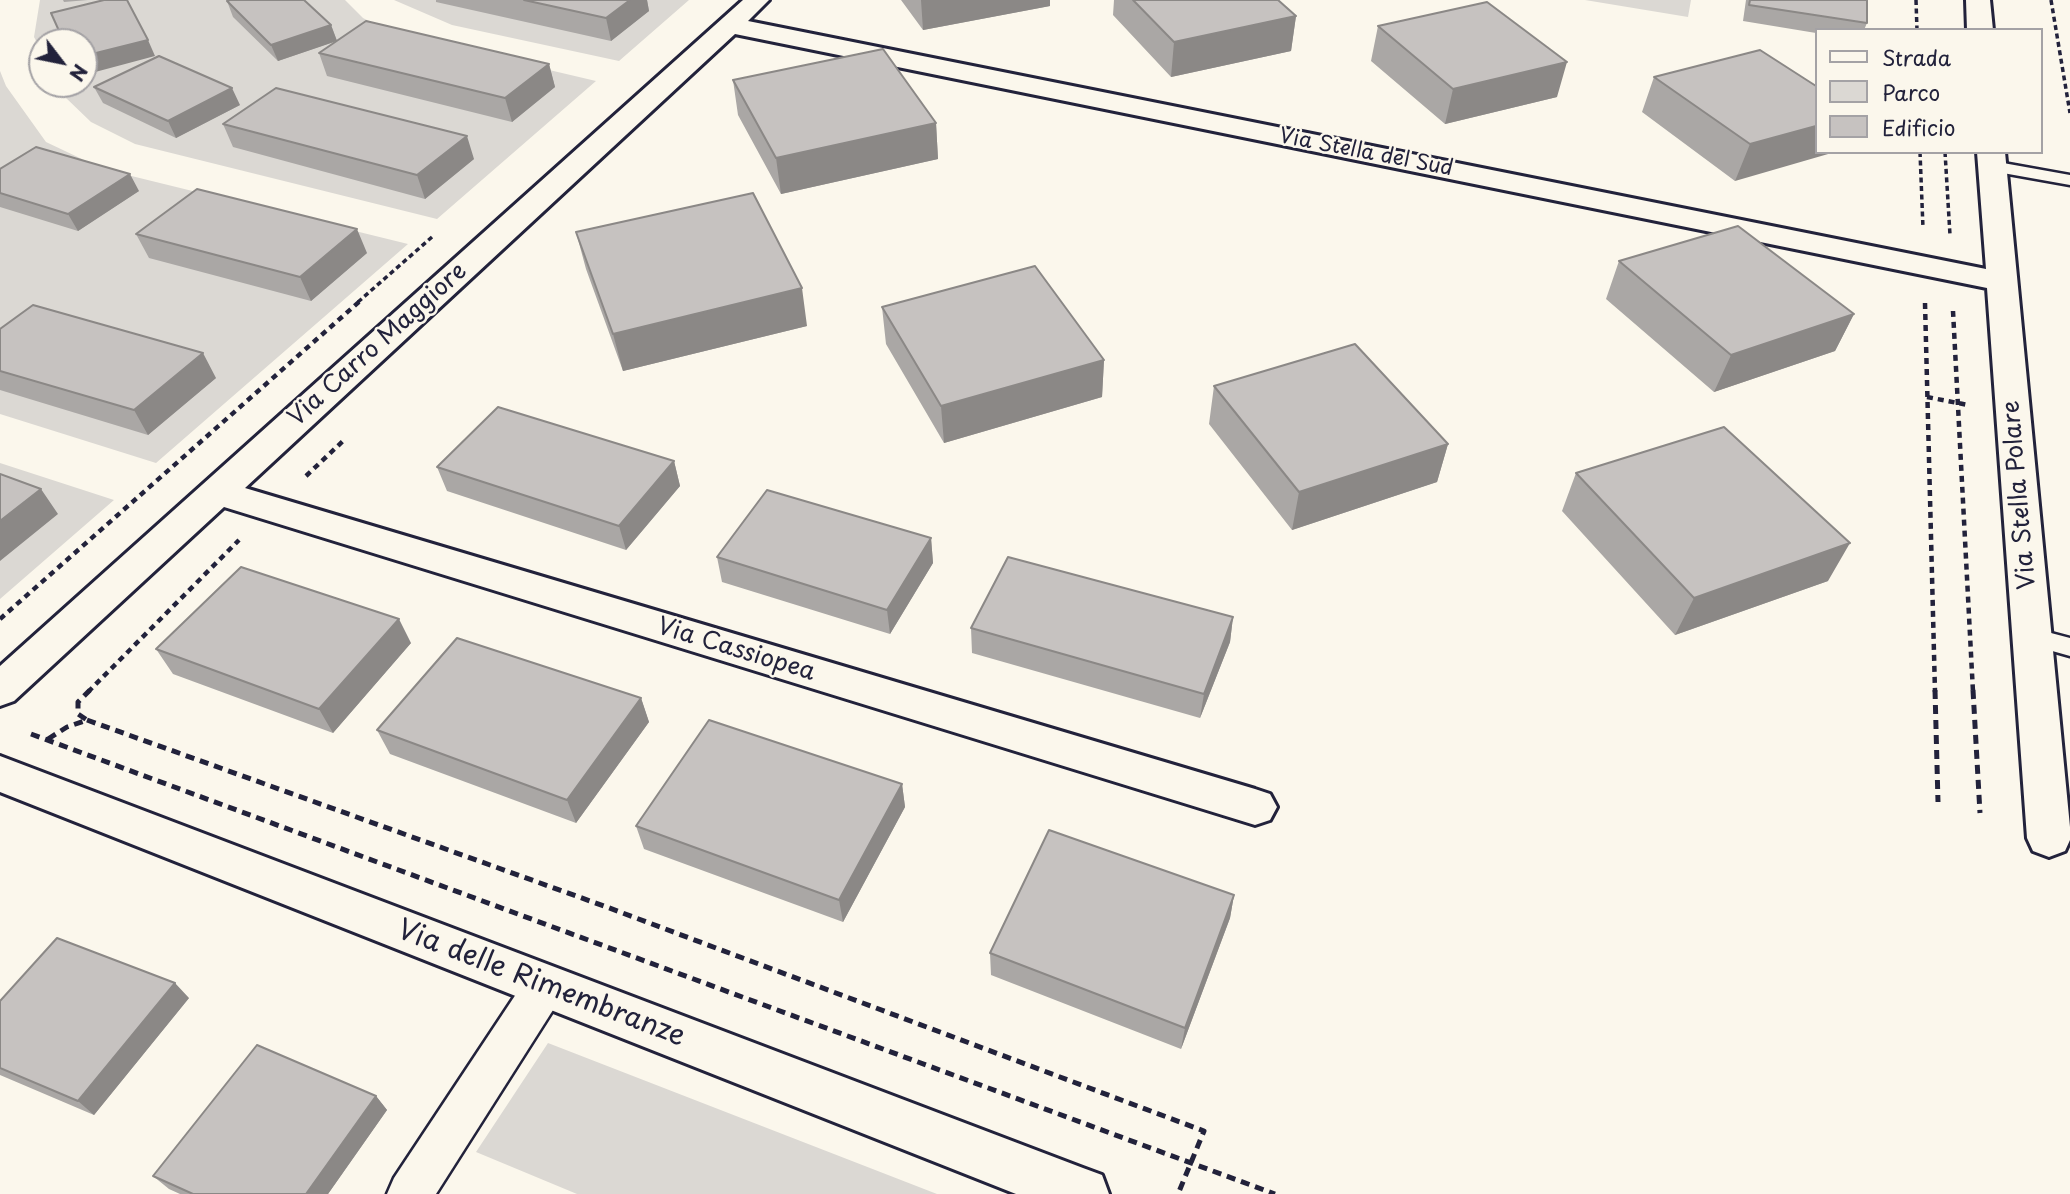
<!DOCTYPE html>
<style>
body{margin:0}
#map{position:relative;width:2070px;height:1194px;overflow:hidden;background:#fbf7ec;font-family:"Playpen Sans",sans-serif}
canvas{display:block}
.legend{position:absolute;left:1815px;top:28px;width:228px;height:126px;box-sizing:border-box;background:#fbf7ec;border:2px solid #a4a2a5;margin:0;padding:9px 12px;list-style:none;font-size:21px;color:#22223b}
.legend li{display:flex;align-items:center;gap:14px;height:35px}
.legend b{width:35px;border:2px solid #a4a2a5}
.north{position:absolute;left:28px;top:28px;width:70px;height:70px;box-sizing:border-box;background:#fbf7ec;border:2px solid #a4a2a5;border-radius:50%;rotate:122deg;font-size:19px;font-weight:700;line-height:28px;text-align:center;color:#22223b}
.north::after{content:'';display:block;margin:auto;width:24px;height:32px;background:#22223b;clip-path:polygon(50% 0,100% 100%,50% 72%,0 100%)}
</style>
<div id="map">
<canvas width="2070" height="1194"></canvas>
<ul class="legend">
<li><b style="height:9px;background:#fbf7ec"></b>Strada</li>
<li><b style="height:19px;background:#dbd8d3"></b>Parco</li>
<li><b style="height:19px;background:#c6c2c0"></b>Edificio</li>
</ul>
<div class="north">N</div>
</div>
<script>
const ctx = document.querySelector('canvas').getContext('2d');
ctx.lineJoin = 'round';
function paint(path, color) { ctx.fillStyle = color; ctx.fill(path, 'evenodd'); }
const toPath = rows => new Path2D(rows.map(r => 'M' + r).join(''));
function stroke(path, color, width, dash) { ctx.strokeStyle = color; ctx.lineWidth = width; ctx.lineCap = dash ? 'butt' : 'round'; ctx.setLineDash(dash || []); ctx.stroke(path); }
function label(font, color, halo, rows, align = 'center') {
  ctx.font = font + ' "Playpen Sans",sans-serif'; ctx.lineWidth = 5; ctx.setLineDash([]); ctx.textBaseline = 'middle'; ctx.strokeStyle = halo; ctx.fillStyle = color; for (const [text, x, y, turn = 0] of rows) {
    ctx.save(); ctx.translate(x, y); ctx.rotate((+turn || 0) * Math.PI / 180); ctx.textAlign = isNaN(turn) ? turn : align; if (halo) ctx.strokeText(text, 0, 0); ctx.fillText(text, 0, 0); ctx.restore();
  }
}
const green = toPath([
 [40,0,345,0,363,18,392,33,596,81,437,219,135,144,91,122,65,97,59,84,84,84,84,42,42,42,42,52,34,37],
 [394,0,689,0,619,61,452,25],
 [1585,0,1691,0,1688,17],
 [0,71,6,86,46,142,103,169,408,244,156,463,0,414],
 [0,463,114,500,0,599],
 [548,1043,937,1194,577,1194,476,1152]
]);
const pathFar2 = toPath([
 [1916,0,1917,30],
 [2051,0,2070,113],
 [1920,152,1923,228],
 [1945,152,1950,235],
 [358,302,432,237]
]);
const pathFar1 = toPath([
 [1925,303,1935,692],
 [1953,311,1973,692],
 [1927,397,1968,405],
 [306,476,343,441],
 [0,619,360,301],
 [88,692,239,540]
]);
const path = toPath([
 [1935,690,1938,802],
 [1973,690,1980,813],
 [87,720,604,906,1204,1131,1178,1194],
 [31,734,1275,1194],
 [48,739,67,727,87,720,78,714,78,702,90,690]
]);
const service = toPath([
 [1992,161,2070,175,2070,185,1986,170,1984,166,1986,162,1992,161],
 [2032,628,2070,638,2070,656,2024,643,2020,637,2024,631,2032,628]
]);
const pedestrian = toPath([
 [545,967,560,973,566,986,560,999,436,1194,387,1194,394,1178,530,973,545,967]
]);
const minor = toPath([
 [743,0,769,0,748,21,1986,269,1977,152,2005,152,2070,827,2070,840,2065,851,2049,857,2033,851,2027,838,1987,288,735,34,245,488,1255,789,1270,794,1277,807,1270,820,1255,825,224,507,14,701,0,706,0,666,743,0],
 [1966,0,1990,0,1993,30,1967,30,1966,0]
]);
const tertiary = toPath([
 [0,756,1083,1168,1102,1175,1109,1194,1016,1194,0,792,0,756]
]);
const wall = toPath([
 [63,0,88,0,64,2],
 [436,0,647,0,649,11,611,41,436,2],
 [901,0,1050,0,1050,6,923,30],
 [1114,0,1278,0,1296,16,1291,51,1171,77,1113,15],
 [1746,0,1867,0,1867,23,1864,30,1816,30,1816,33,1743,21],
 [227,1,331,25,337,41,549,64,555,87,512,122,327,76,319,53,336,41,278,61,233,17],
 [1378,26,1557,97,1445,124,1371,61],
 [1654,77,1816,86,1735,181,1642,112],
 [733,80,936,123,938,159,781,194,738,115],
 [94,87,240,105,176,138,103,103],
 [223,124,474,159,425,199,233,147],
 [0,169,139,191,78,231,0,207],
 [576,232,807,326,623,371,586,269],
 [136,234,367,253,311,301,149,258],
 [1619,261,1854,314,1835,351,1714,392,1606,299],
 [882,307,1104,360,1102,397,944,443,886,344],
 [0,329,216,378,148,435,0,390],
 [1214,386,1448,444,1437,482,1292,530,1209,424],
 [674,461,680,486,626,550,447,491,437,467],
 [1576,473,1828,581,1675,635,1562,511],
 [931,538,933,563,890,634,722,582,717,557],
 [1233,617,1230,642,1200,718,972,653,971,628],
 [411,643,333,733,173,674,156,649],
 [641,698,649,722,576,823,390,754,377,730],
 [902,784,905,807,843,922,644,849,636,826],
 [1234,895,1230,918,1181,1049,991,975,990,953],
 [189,998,94,1115,0,1075,0,1001],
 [376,1096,387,1110,328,1194,180,1194,169,1189,153,1176]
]);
const shadedWall = toPath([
 [630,0,647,0,649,11,611,41,606,18],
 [921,0,1050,0,1050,6,923,30],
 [1296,16,1291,51,1171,77,1174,42],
 [331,25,337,41,278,61,271,45],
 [148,40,155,56,84,75,84,56],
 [1567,62,1557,97,1445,124,1453,89],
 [549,64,555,87,512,122,505,98],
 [232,88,240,105,176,138,168,121],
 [936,123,938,159,781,194,776,158],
 [1816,126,1816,152,1835,152,1735,181,1750,144],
 [467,136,474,159,425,199,417,175],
 [130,174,139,191,78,231,68,214],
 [357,229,367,253,311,301,300,277],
 [802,288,807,326,623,371,613,334],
 [1854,314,1835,351,1714,392,1731,355],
 [203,353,216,378,148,435,134,410],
 [1104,360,1102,397,944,443,941,406],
 [1448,444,1437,482,1292,530,1299,492],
 [674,461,680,486,626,550,619,526],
 [41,489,58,514,0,561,0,521],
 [931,538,933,563,890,634,887,610],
 [1850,543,1828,581,1675,635,1694,598],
 [1233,617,1230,642,1200,718,1204,694],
 [399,619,411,643,333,733,319,709],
 [641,698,649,722,576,823,567,800],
 [902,784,905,807,843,922,839,900],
 [1234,895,1230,918,1181,1049,1185,1028],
 [175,983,189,998,94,1115,78,1101],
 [376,1096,387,1110,328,1194,306,1194]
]);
const building = toPath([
 [104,0,127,0,148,40,84,56,84,42,64,42,51,13,104,0],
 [230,0,304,0,331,25,271,45,227,1,230,0],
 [524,0,630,0,606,18,524,0],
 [1133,0,1278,0,1296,16,1174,42,1133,0],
 [1750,0,1867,0,1867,23,1749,5,1750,0],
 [1487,2,1567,62,1453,89,1378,26,1487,2],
 [366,21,549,64,505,98,319,53,366,21],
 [883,49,936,123,776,158,733,80,883,49],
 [1760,50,1816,86,1816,126,1750,144,1654,77,1760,50],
 [159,56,232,88,168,121,94,87,159,56],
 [276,88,467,136,417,175,223,124,276,88],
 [36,147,130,174,68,214,0,193,0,169,36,147],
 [197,189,357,229,300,277,136,234,197,189],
 [753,193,802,288,613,334,576,232,753,193],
 [1738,226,1854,314,1731,355,1619,261,1738,226],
 [1035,266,1104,360,941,406,882,307,1035,266],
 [33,305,203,353,134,410,0,371,0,329,33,305],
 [1355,344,1448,444,1299,492,1214,386,1355,344],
 [498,407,674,461,619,526,437,467,498,407],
 [1724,427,1850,543,1694,598,1576,473,1724,427],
 [0,474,41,489,0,521,0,474],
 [767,490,931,538,887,610,717,557,767,490],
 [1008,557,1233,617,1204,694,971,628,1008,557],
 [241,567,399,619,319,709,156,649,241,567],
 [457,638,641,698,567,800,377,730,457,638],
 [709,720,902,784,839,900,636,826,709,720],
 [1049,830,1234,895,1185,1028,990,953,1049,830],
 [57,938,175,983,78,1101,0,1068,0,1001,57,938],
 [257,1045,376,1096,306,1194,193,1194,153,1176,257,1045]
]);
const farStreetnames = [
 ["Via Stella del Sud",1366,153,11]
];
const streetNames = [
 ["Via Carro Maggiore",378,345,-42],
 ["Via Stella Polare",2020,495,-95],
 ["Via Cassiopea",736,650,17]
];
const nearStreetnames = [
 ["Via delle Rimembranze",541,984,21]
];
paint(green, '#dbd8d3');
stroke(service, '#22223b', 5);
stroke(pedestrian, '#22223b', 5);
stroke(minor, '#22223b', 6);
stroke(tertiary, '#22223b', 6);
stroke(pathFar2, '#22223b', 3.5, [5, 3.5]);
stroke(pathFar1, '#22223b', 4.5, [6, 5]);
stroke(path, '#22223b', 5, [9, 6]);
paint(service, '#fbf7ec');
paint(pedestrian, '#fbf7ec');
paint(minor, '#fbf7ec');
paint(tertiary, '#fbf7ec');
paint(wall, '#aaa7a5');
paint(shadedWall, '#8b8886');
paint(building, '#c6c2c0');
stroke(building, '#8b8886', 2);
label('21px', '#22223b', '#fbf7ec', farStreetnames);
label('24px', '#22223b', '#fbf7ec', streetNames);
label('28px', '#22223b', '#fbf7ec', nearStreetnames);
</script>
